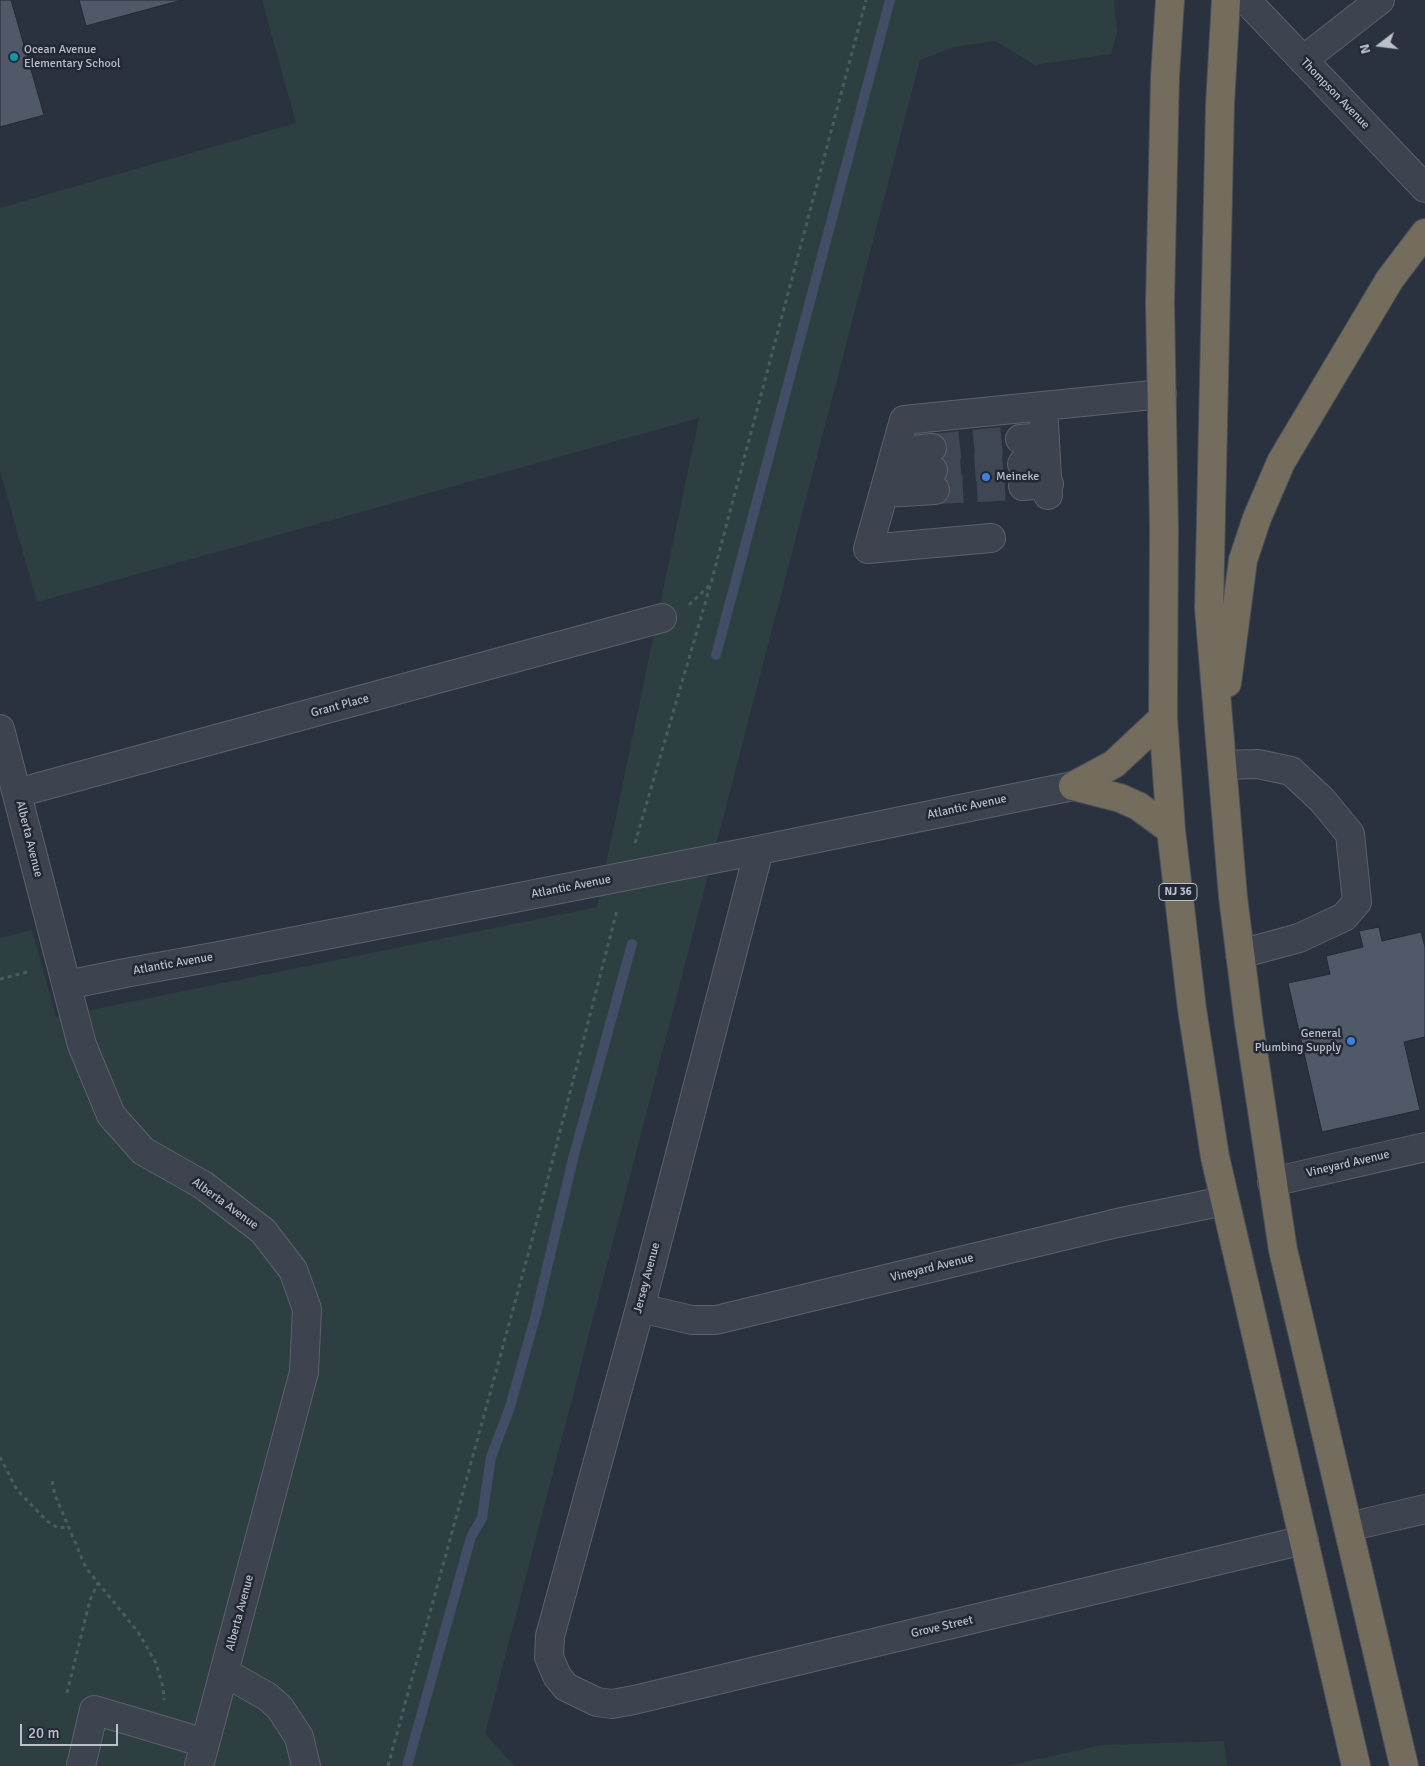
<!DOCTYPE html>
<style>
body{margin:0}
#map{position:relative;width:1425px;height:1766px;overflow:hidden;background:#2a323f;font-family:Signika,sans-serif}
canvas{display:block}
.north{position:absolute;left:1355px;top:20px;width:50px;height:50px;-webkit-text-stroke:4px #222935;paint-order:stroke;rotate:255deg;font-size:14px;font-weight:700;line-height:20px;text-align:center;color:#babfca}
.north::after{content:'';display:block;margin:auto;width:18px;height:22px;background:#babfca;clip-path:polygon(50% 0,100% 100%,50% 72%,0 100%)}
.scale{position:absolute;left:20px;top:1724px;width:98px;height:22px;box-sizing:border-box;border:2px solid #babfca;border-top:0;padding-left:6px;font-size:15px;line-height:18px;white-space:nowrap;color:#babfca;-webkit-text-stroke:4px #222935;paint-order:stroke}
</style>
<div id="map">
<canvas width="1425" height="1766"></canvas>
<div class="north">N</div>
<div class="scale">20 m</div>
</div>
<script>
const ctx = document.querySelector('canvas').getContext('2d');
ctx.lineJoin = 'round';
function paint(path, color) { ctx.fillStyle = color; ctx.fill(path, 'evenodd'); }
const toPath = rows => new Path2D(rows.map(r => 'M' + r).join(''));
function stroke(path, color, width, dash) { ctx.strokeStyle = color; ctx.lineWidth = width; ctx.lineCap = dash ? 'butt' : 'round'; ctx.setLineDash(dash || []); ctx.stroke(path); }
function label(font, color, halo, rows, align = 'center') {
  ctx.font = font + ' Signika,sans-serif'; ctx.lineWidth = 5; ctx.setLineDash([]); ctx.textBaseline = 'middle'; ctx.strokeStyle = halo; ctx.fillStyle = color; for (const [text, x, y, turn = 0] of rows) {
    ctx.save(); ctx.translate(x, y); ctx.rotate((+turn || 0) * Math.PI / 180); ctx.textAlign = isNaN(turn) ? turn : align; if (halo) ctx.strokeText(text, 0, 0); ctx.fillText(text, 0, 0); ctx.restore();
  }
}
const green = toPath([
 [262,0,1114,0,1117,33,1111,54,1035,65,995,41,954,47,920,60,485,1734,515,1766,0,1766,0,938,32,930,56,1017,597,907,699,418,37,602,0,471,0,208,296,123],
 [1224,1741,1227,1766,1007,1766,1102,1745]
]);
const stream = toPath([
 [716,655,890,0],
 [407,1766,471,1537,482,1518,491,1457,509,1410,535,1318,574,1155,632,944]
]);
const building = toPath([
 [0,0,11,0,44,115,0,127,0,0],
 [79,0,182,0,86,26,79,0],
 [1379,927,1382,941,1421,932,1425,947,1425,1037,1404,1042,1420,1110,1322,1132,1288,983,1330,974,1326,956,1363,947,1359,931,1379,927]
]);
const minorTunnel = toPath([
 [932,448,1020,439],
 [933,470,1022,464],
 [935,490,1023,486]
]);
const path = toPath([
 [689,605,710,585],
 [635,843,711,583,866,0],
 [0,979,31,971],
 [0,1457,17,1490,47,1521,58,1528,68,1527],
 [52,1481,55,1495,86,1568,138,1632,156,1663,163,1687,164,1700],
 [67,1693,90,1600,98,1583],
 [388,1766,532,1240,617,910]
]);
const minor = toPath([
 [1246,0,1425,188],
 [1303,60,1380,0],
 [1043,406,1048,495],
 [1020,439,1045,437],
 [895,452,932,448],
 [1022,464,1046,461],
 [889,474,933,470],
 [1023,486,1049,484],
 [884,493,935,490],
 [991,538,868,549,904,420,1162,394],
 [0,729,82,1045,111,1115,143,1151,203,1185,263,1231,293,1270,307,1309,304,1372,199,1766],
 [1222,765,1258,764,1291,771,1322,800,1350,834,1357,902,1344,917,1299,938,1240,954],
 [17,793,662,618],
 [759,850,640,1308,550,1636,549,1657,557,1676,566,1687,597,1702,612,1704,634,1700,1304,1540],
 [67,985,125,973,224,955,759,850,1073,786],
 [1272,1182,1425,1147],
 [640,1308,692,1320,716,1320,1117,1223,1224,1201],
 [1348,1527,1425,1509],
 [224,1672,268,1697,280,1708,299,1737,306,1766],
 [81,1766,94,1710,205,1743]
]);
const highway = toPath([
 [1170,0,1165,77,1160,302,1164,529,1163,718,1171,830,1192,1009,1215,1157,1356,1766],
 [1226,0,1220,104,1209,608,1233,897,1249,1024,1283,1250,1404,1766],
 [1227,683,1243,560,1257,518,1281,462,1390,279,1425,233],
 [1073,786,1114,764,1163,718],
 [1073,786,1120,798,1138,806,1171,830]
]);
const markers = [
 [14,57,5,"#0f9aa8"],
 [986,477,5,"#3f7fe0"],
 [1351,1041,5,"#3f7fe0"]
];
const shields = [
 [1178,892,38]
];
const shieldNames = [
 ["NJ 36",1178,892]
];
const poiNames = [
 ["Ocean Avenue",24,50],
 ["Elementary School",24,64],
 ["Meineke",996,477],
 ["General",1341,1034,"right"],
 ["Plumbing Supply",1341,1048,"right"]
];
const streetNames = [
 ["Thompson Avenue",1335,94,46],
 ["Grant Place",340,706,-15],
 ["Atlantic Avenue",967,807,-12],
 ["Alberta Avenue",29,839,76],
 ["Atlantic Avenue",571,887,-11],
 ["Atlantic Avenue",173,964,-10],
 ["Vineyard Avenue",1348,1164,-13],
 ["Alberta Avenue",225,1204,36],
 ["Vineyard Avenue",932,1268,-14],
 ["Jersey Avenue",647,1278,-75],
 ["Alberta Avenue",240,1613,-75],
 ["Grove Street",942,1627,-13]
];
paint(green, '#2d3f41');
stroke(stream, '#424e66', 10);
paint(building, '#505967');
stroke(building, '#242b37', 1);
stroke(minorTunnel, '#404754', 28, [28, 14]);
stroke(minor, '#5b626d', 30);
stroke(highway, '#484f5a', 30);
stroke(path, '#4c5b5f', 3, [4, 4]);
stroke(minor, '#3e444f', 28);
stroke(highway, '#746c5c', 28);
for (const [x, y, r, color] of markers) { const dot = new Path2D(); dot.arc(x, y, r, 0, 2 * Math.PI); ctx.fillStyle = color; ctx.fill(dot); stroke(dot, '#222935', 2); }
for (const [x, y, w] of shields) { const box = new Path2D(); box.roundRect(x - w / 2, y - 8.5, w, 17, 4); ctx.fillStyle = '#222935'; ctx.fill(box); stroke(box, '#babfca', 1); }
label('bold 11px', '#babfca', null, shieldNames);
label('12px', '#babfca', '#222935', poiNames, 'left');
label('12px', '#babfca', '#222935', streetNames);
</script>
